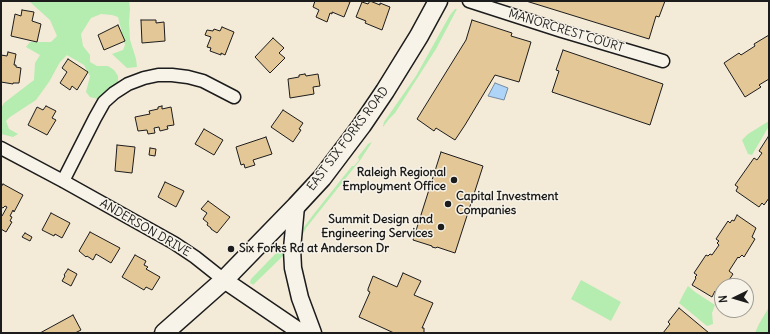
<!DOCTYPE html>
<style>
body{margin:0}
#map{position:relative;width:770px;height:334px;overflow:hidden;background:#f3ead8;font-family:Delius,sans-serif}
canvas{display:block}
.frame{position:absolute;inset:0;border:2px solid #1c1c1c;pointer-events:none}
.north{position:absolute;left:714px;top:278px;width:40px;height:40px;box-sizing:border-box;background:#f7f3e8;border:1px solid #9f9d96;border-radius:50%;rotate:265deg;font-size:11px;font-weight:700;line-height:16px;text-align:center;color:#1c1c1c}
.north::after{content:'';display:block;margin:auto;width:14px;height:18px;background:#1c1c1c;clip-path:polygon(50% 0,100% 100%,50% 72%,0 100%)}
</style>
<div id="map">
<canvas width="770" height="334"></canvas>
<div class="frame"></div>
<div class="north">N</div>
</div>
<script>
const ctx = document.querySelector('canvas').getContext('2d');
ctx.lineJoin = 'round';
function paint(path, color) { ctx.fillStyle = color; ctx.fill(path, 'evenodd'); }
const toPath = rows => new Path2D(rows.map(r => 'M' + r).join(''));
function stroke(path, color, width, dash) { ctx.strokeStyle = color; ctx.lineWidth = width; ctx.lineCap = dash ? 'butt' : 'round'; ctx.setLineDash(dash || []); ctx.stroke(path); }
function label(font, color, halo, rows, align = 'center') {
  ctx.font = font + ' Delius,sans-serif'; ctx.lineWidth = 3; ctx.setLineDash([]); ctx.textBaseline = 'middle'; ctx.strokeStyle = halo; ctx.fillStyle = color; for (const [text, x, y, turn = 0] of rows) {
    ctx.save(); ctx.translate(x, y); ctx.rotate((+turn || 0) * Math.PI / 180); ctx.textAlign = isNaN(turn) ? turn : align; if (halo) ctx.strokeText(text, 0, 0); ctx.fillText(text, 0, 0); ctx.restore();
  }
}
const green = toPath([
 [31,1,129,1,130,9,129,22,130,40,136,59,137,67,127,68,112,54,123,50,125,45,118,17,112,15,101,14,91,18,81,34,83,46,90,55,90,62,97,66,108,66,114,70,118,76,118,83,98,99,90,97,86,92,90,76,84,65,67,55,60,62,49,82,36,100,10,117,6,121,9,129,18,134,13,137,1,134,1,108,4,103,34,80,35,63,40,55,26,47,30,42,51,42,57,36,50,20,30,2],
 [455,9,457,9,436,49,395,113,389,119,383,127,383,126,384,122,416,76,450,15],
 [769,121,769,126,752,155,748,154,742,140,748,134],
 [372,142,361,159,314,218,306,228,302,236,300,242,300,236,304,227,313,215,352,166,354,166,359,160,358,157,368,144],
 [285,244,286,253,253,285,252,284,250,283,251,279],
 [581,280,621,302,611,321,571,299],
 [688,286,695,292,715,305,712,313,713,324,707,326,679,303,684,293],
 [769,307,769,333,755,333,759,324]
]);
const water = toPath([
 [495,83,508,88,504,100,488,96,495,83]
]);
const building = toPath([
 [315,1,346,1,350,2,344,17,332,12,332,14,330,13,327,22,316,17,319,10,313,7,315,1],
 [370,1,380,5,380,3,390,7,382,30,365,23,366,21,356,17,362,2,368,4,370,1],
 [526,1,665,1,659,17,656,16,649,39,526,1],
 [22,10,34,12,32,21,41,24,37,42,11,36,15,14,21,16,22,10],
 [141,20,156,20,156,23,164,22,165,41,142,43,141,20],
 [472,20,512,33,511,36,531,42,519,82,495,75,465,125,455,140,436,128,434,131,417,119,466,40,472,20],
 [118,25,125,41,104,50,98,35,118,25],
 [222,27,234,32,225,55,221,53,221,55,210,51,211,48,207,47,211,37,205,35,207,30,213,31,214,29,220,31,222,27],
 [769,35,769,79,759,85,761,87,745,97,724,63,739,53,741,55,755,46,754,44,769,35],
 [273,38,284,48,279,53,285,58,270,73,255,57,273,38],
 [563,50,663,84,650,125,552,92,559,71,556,70,563,50],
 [8,52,16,54,14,65,16,65,16,67,21,68,19,83,13,83,13,84,1,82,1,55,7,56,8,52],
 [68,59,88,72,77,90,72,86,70,90,60,83,67,72,62,68,68,59],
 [305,74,306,76,318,74,320,86,313,87,314,94,290,98,288,79,299,77,299,75,305,74],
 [46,106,56,111,52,118,56,120,47,135,28,125,37,107,43,110,46,106],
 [162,106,162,109,171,107,174,125,167,126,168,129,160,131,159,127,154,128,155,133,148,134,147,130,138,131,135,117,150,114,149,111,158,109,158,107,162,106],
 [283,110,303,123,299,129,301,130,293,142,271,127,283,110],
 [204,129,223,140,214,155,195,144,204,129],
 [266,137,272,154,253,160,255,165,245,168,244,164,241,165,236,147,266,137],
 [768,137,769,137,769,198,764,205,762,203,759,207,736,191,738,187,735,185,754,158,757,160,762,153,759,151,768,137],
 [117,145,135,147,132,173,115,171,117,145],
 [150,148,156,149,155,156,149,155,150,148],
 [441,152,483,166,455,253,437,247,436,248,432,247,432,246,413,240,441,152],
 [165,182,184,191,176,207,158,197,165,182],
 [3,184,23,195,14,212,13,210,10,216,12,217,10,221,12,222,6,232,1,229,1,216,2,216,7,207,5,206,3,208,1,207,1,187,3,184],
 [208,201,230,217,217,233,211,229,211,228,207,225,208,223,203,219,207,213,201,209,208,201],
 [51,213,70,223,62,238,55,234,54,236,42,230,51,213],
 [737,215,756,228,752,237,755,239,744,257,742,255,739,258,738,257,729,271,733,274,725,286,722,286,722,291,719,289,717,293,715,291,712,297,692,285,696,278,695,277,697,275,694,273,706,255,708,256,710,254,712,255,719,245,717,243,719,241,716,239,728,221,730,223,732,220,734,221,737,215],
 [90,232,120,248,111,263,96,254,93,260,87,256,86,257,79,251,90,232],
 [25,233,32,237,30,241,22,237,25,233],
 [135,255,146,261,144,265,148,267,146,269,160,277,152,290,146,287,144,290,122,277,135,255],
 [68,269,77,274,71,286,62,281,65,276,64,275,68,269],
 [403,273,421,281,414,295,433,303,422,328,424,328,424,333,394,333,359,317,370,292,368,291,368,289,373,276,397,287,403,273],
 [679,308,709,333,663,333,670,324,668,322,679,308],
 [73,315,81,330,75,333,40,333,73,315]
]);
const street = toPath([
 [469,1,562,31,663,61],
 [1,148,63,181,174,243,195,257,224,280],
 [63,181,95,118,104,102,114,93,128,84,144,78,158,75,172,75,188,77,203,81,234,97]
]);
const secondary = toPath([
 [296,206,292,249,293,268,300,298,313,333],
 [224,280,302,333]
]);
const primary = toPath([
 [164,333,224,280,296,206,322,178,362,125,385,91,419,36,438,1]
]);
const markers = [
 [454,180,4,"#1c1c1c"],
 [448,204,4,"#1c1c1c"],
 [441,227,4,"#1c1c1c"],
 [231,249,4,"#1c1c1c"]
];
const streetNames = [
 ["MANORCREST COURT",566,31,17],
 ["EAST SIX FORKS ROAD",348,139,-53],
 ["ANDERSON DRIVE",145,228,30]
];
const poiNames = [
 ["Raleigh Regional",446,173],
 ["Employment Office",446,187],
 ["Capital Investment",456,197,"left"],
 ["Companies",456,211,"left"],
 ["Summit Design and",433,220],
 ["Engineering Services",433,234],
 ["Six Forks Rd at Anderson Dr",239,249,"left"]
];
paint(green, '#b5ecaf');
paint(water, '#aed5f8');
stroke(water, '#748ba0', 1);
paint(building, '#e3c797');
stroke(building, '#1c1c1c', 1);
stroke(street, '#1c1c1c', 15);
stroke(secondary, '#1c1c1c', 19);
stroke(primary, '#1c1c1c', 21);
stroke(street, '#f7f3e8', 12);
stroke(secondary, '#f7f3e8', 16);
stroke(primary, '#f7f3e8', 18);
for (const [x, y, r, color] of markers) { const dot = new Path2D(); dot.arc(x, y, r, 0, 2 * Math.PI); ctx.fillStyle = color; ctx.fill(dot); stroke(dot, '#f7f3e8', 1.5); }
label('12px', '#1c1c1c', '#f7f3e8', streetNames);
label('bold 12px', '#1c1c1c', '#f7f3e8', poiNames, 'right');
</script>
